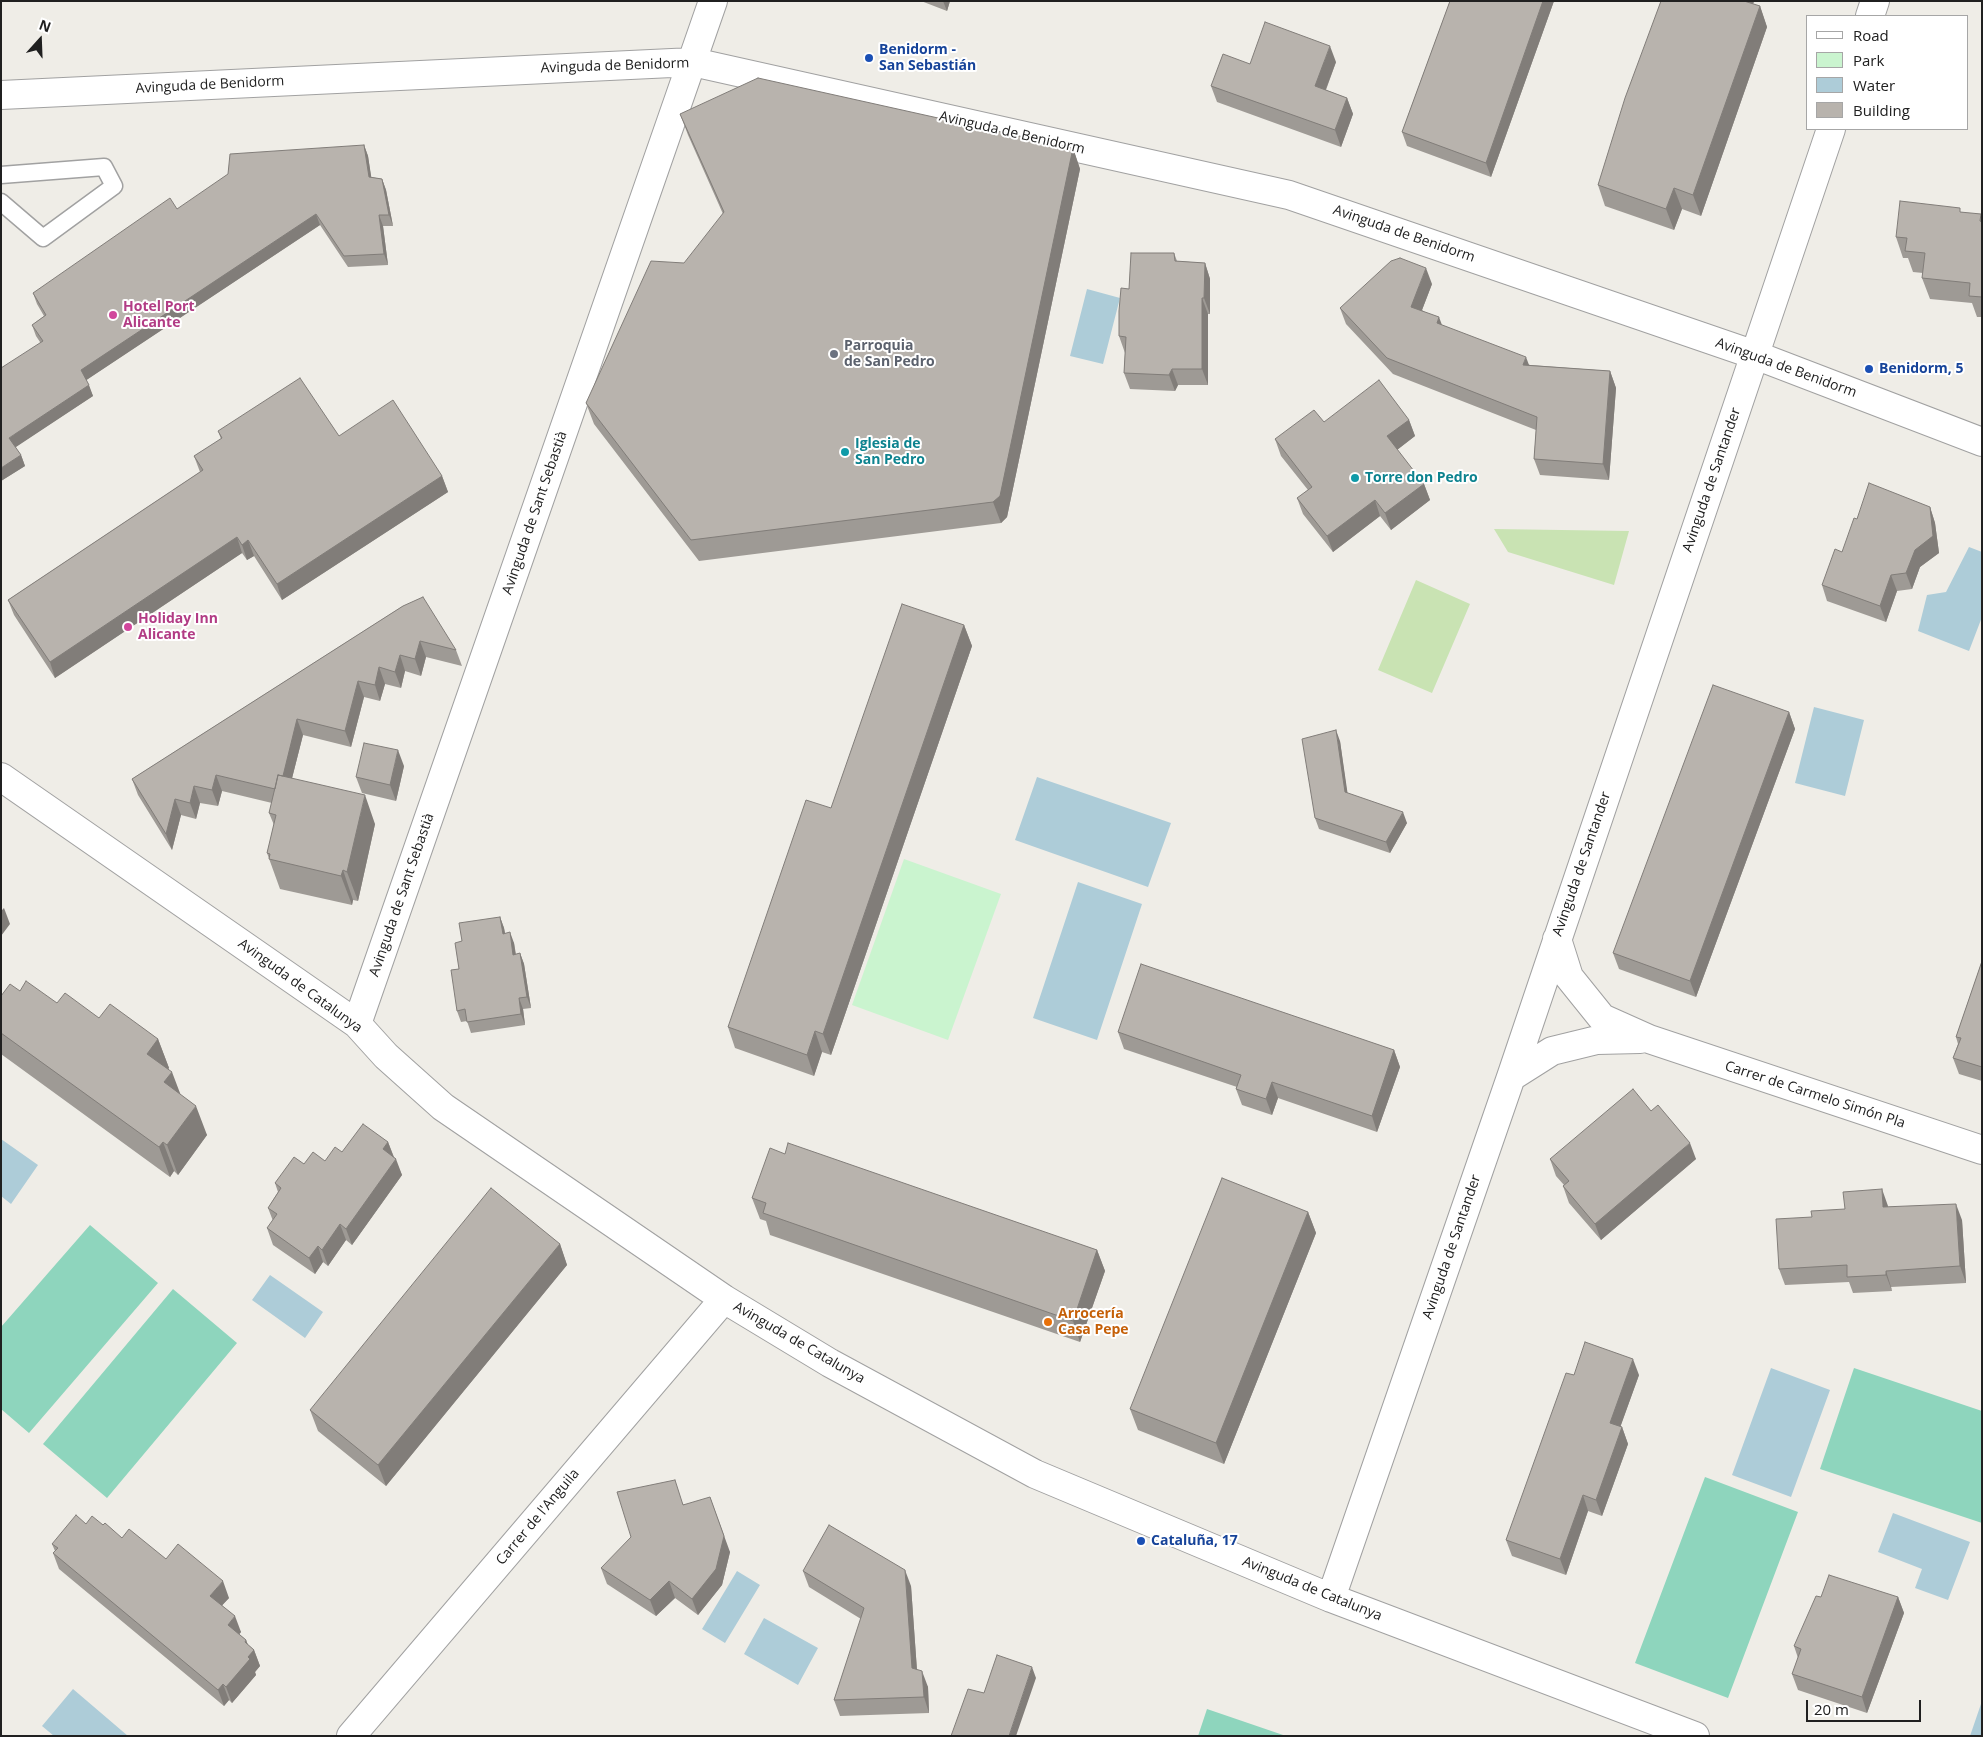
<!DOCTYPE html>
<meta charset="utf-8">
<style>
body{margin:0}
#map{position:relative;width:1983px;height:1737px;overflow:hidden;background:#efede7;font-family:"Open Sans",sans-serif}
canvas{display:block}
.frame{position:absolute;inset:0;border:2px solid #202020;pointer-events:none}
.legend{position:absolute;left:1806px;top:15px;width:162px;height:115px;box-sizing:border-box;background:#fff;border:1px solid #a6a6a6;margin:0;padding:6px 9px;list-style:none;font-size:15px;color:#202020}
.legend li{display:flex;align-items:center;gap:10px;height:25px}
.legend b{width:25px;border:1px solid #a6a6a6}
.north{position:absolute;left:15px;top:15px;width:50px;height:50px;-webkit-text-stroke:4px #fff;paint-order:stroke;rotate:20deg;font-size:14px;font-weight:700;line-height:20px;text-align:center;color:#202020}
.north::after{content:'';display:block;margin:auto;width:18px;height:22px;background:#202020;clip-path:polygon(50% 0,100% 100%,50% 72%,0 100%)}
.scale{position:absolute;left:1806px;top:1700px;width:115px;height:22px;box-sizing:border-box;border:2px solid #202020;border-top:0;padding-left:6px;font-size:15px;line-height:18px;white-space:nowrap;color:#202020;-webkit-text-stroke:4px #fff;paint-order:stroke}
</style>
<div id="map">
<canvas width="1983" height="1737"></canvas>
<div class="frame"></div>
<ul class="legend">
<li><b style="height:6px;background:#fff"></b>Road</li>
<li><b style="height:14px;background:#caf4cf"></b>Park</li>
<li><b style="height:14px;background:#adccd8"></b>Water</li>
<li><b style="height:14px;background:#b8b3ad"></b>Building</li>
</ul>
<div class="north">N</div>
<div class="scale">20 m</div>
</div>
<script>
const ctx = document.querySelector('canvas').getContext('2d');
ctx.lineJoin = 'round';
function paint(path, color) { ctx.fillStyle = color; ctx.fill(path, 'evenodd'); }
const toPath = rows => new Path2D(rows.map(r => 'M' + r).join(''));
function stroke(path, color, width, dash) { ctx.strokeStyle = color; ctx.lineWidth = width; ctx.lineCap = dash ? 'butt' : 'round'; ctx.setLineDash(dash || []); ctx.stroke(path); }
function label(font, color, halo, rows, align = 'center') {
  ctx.font = font + ' "Open Sans",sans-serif'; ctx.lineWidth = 4; ctx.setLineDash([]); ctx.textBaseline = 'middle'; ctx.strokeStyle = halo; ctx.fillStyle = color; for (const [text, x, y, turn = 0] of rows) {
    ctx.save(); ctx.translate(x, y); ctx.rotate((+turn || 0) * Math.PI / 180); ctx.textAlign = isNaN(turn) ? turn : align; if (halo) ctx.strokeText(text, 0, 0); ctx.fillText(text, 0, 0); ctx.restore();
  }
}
const grass = toPath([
 [1494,529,1629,531,1614,585,1508,552],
 [1416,580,1470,604,1432,693,1378,670]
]);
const park = toPath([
 [904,859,1001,894,948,1040,852,1005]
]);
const pitch = toPath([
 [90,1225,158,1283,29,1433,1,1409,1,1327],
 [173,1289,237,1343,107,1498,43,1444],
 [1854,1368,1982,1411,1982,1523,1820,1469],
 [1705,1477,1798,1512,1728,1698,1635,1663],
 [1207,1709,1286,1736,1198,1736]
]);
const water = toPath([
 [1087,289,1120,298,1103,364,1070,356],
 [1969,547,1982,552,1982,617,1969,651,1918,631,1927,595,1946,592],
 [1814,707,1864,720,1845,796,1795,783],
 [1037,777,1171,823,1148,887,1015,840],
 [1078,882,1142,904,1097,1040,1033,1018],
 [1,1139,38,1165,11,1204,1,1196],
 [270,1275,323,1312,305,1338,252,1300],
 [1771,1368,1830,1390,1791,1497,1732,1475],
 [1893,1513,1970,1542,1948,1600,1915,1588,1922,1569,1878,1552],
 [737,1571,760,1585,725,1643,702,1629],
 [764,1618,818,1648,798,1685,744,1654],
 [73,1689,128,1736,54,1736,42,1726],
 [1982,1701,1982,1736,1970,1736]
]);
const lane = toPath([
 [1,175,104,167,114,186,43,238,1,202]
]);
const street = toPath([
 [1870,16,1875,1],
 [1,95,693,62,1289,195,1755,355,1982,442],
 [1,777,357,1024,386,1056,443,1107,724,1299,830,1363,1035,1474,1331,1598,1695,1736],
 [1557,939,1569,977,1602,1018,1649,1039,1982,1150],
 [357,1024,713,1],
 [1511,1077,1552,1051,1597,1040,1640,1039],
 [1331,1598,1511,1077,1831,129],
 [351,1736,724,1299]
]);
const wall = toPath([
 [921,1,950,1,947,11],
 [1450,1,1554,1,1491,177,1407,146,1402,132],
 [1661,1,1754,1,1753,4,1760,6,1767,27,1701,216,1682,209,1674,230,1605,206,1598,185],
 [1336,62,1326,90,1347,98,1353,114,1341,147,1217,102,1211,86,1250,64],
 [680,114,1073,148,1080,169,1007,517,1001,523,699,561,594,424,586,403,723,214,688,135],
 [364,145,368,156,371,177,382,179,386,190,393,226,383,226,388,265,348,267,320,225,86,380,93,396,15,447,21,455,25,466,1,481,40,342,36,336,32,325,44,316,37,304,33,293,177,209],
 [1961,212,1982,216,1982,317,1977,317,1972,303,1930,299,1922,278,1923,273,1913,272,1908,258,1903,258,1896,237],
 [1174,253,1177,261,1205,263,1210,279,1210,314,1208,314,1208,385,1178,385,1175,391,1130,389,1124,373,1125,353,1119,336,1129,289],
 [1432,284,1422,310,1442,325,1530,365,1610,371,1616,388,1609,480,1540,475,1534,459,1536,430,1393,374,1346,324,1340,308],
 [1409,420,1415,436,1397,450,1424,484,1430,500,1391,530,1380,516,1333,552,1303,514,1297,498,1308,490,1281,456,1275,439,1324,422],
 [218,431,339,436,442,476,448,492,282,600,254,556,247,560,242,553,55,678,14,615,8,600,200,472,194,456,221,439],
 [1930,507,1935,523,1939,553,1920,567,1912,589,1897,591,1886,622,1827,601,1822,585,1842,552,1857,519],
 [403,606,456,650,462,666,426,657,421,676,405,671,401,688,385,684,380,701,364,697,351,747,303,735,292,778,375,824,358,901,353,900,352,905,280,889,267,853,274,825,269,813,272,803,222,791,218,806,200,803,196,819,181,815,172,850,138,795,132,779],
 [964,625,972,646,831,1055,822,1052,814,1076,735,1048,728,1027,831,808],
 [1789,712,1795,729,1696,997,1619,969,1613,953],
 [1340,741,1347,793,1407,823,1390,853,1319,829,1315,818],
 [404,766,396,801,362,793,356,777],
 [500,917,504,928,505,933,514,943,516,954,520,953,524,964,531,1008,523,1009,525,1025,471,1033,467,1021,461,1022,457,1011,459,969,462,941],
 [1982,961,1982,1081,1959,1074,1953,1058,1958,1044,1956,1037],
 [20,991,158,1039,169,1068,168,1069,180,1094,207,1135,178,1175,174,1171,170,1177,1,1054,1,996],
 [1118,1032,1394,1050,1400,1067,1377,1132,1278,1098,1272,1115,1242,1105,1236,1089,1237,1087,1124,1049],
 [1651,1111,1696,1159,1601,1240,1569,1203,1563,1186,1564,1185,1556,1176,1550,1159],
 [388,1142,394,1157,402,1175,352,1245,346,1240,328,1266,323,1262,315,1274,273,1245,267,1228,273,1221,268,1208,278,1192,275,1183,325,1161,342,1152],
 [785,1154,1097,1250,1105,1271,1080,1342,770,1235,766,1221,760,1219,752,1198],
 [1888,1206,1888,1207,1962,1220,1966,1283,1891,1287,1892,1291,1853,1293,1849,1282,1785,1285,1779,1269,1812,1217],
 [1308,1212,1316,1233,1224,1464,1138,1430,1130,1409],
 [560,1244,567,1265,386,1486,318,1431,310,1410],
 [1574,1375,1639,1375,1620,1427,1622,1427,1628,1444,1602,1516,1588,1511,1566,1575,1512,1556,1506,1540],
 [684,1504,730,1552,722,1585,698,1615,675,1598,656,1616,607,1584,601,1568],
 [86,1524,103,1525,122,1538,166,1559,229,1598,222,1605,241,1632,239,1634,246,1640,248,1645,254,1650,260,1666,255,1672,256,1675,232,1703,229,1700,224,1706,59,1569,53,1553,55,1551,52,1544],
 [803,1571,911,1586,917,1670,928,1687,929,1713,840,1716,834,1700,861,1619,809,1587],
 [1821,1597,1898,1597,1904,1613,1867,1713,1798,1690,1792,1674,1798,1658,1794,1646]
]);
const shadedWall = toPath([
 [943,1,950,1,947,11],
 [1543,1,1554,1,1491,177,1486,163],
 [1741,1,1754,1,1748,21],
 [1760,6,1767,27,1701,216,1693,195],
 [1330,46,1336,62,1321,102,1315,86],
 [1347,98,1353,114,1341,147,1335,130],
 [364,145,368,156,373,188,369,177],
 [1073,148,1080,169,1007,517,1001,523,993,502],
 [382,179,386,190,393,226,389,215],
 [1674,188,1682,209,1674,230,1666,209],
 [316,214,320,225,85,381,81,370],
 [379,215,383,226,388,265,384,254],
 [1205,263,1210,279,1210,314,1204,298],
 [1426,268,1432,284,1417,323,1411,307],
 [1202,298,1208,314,1208,385,1202,369],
 [1439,317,1445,333,1437,323],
 [1526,357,1532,373,1523,365],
 [1172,369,1178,385,1175,391,1169,375],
 [1610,371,1616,388,1609,480,1603,464],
 [89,385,93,396,13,449,9,438],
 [1409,420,1415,436,1393,453,1387,436],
 [21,455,25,466,1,481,1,468],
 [442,476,448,492,282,600,277,584],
 [1424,484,1430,500,1391,530,1385,513],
 [1375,500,1380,516,1333,552,1327,536],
 [1930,507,1935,523,1939,553,1920,567,1912,589,1906,573],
 [237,537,242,553,55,678,50,662],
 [248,540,254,556,247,560,242,545],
 [1891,575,1897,591,1886,622,1880,606],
 [964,625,972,646,831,1055,823,1034],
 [420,641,426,657,421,676,415,659],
 [400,655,405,671,401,688,395,672],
 [379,667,385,684,380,701,375,685],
 [358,681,364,697,351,747,345,731],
 [1789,712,1795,729,1696,997,1690,981],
 [297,719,303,735,285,806,279,790],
 [1336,730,1340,741,1349,803,1345,792],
 [398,750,404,766,396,801,390,785],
 [216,775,222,791,218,806,212,790],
 [194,786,200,803,196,819,190,803],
 [365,795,375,824,358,901,347,872],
 [175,799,181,815,172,850,166,834],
 [1403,812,1407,823,1390,853,1386,842],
 [343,870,353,900,352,905,341,876],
 [4,908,10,924,1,936,1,911],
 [500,917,504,928,507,945,503,934],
 [510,932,514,943,517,966,513,955],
 [520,953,524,964,531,1008,527,997],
 [519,998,523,1009,525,1025,521,1014],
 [815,1031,822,1052,814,1076,807,1055],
 [158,1039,169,1068,158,1083,147,1054],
 [1394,1050,1400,1067,1377,1132,1372,1116],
 [172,1072,183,1101,164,1082],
 [1272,1082,1278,1098,1272,1115,1266,1099],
 [196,1106,207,1135,178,1175,167,1145],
 [163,1142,174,1171,170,1177,159,1147],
 [388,1142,394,1158,383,1149],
 [1690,1143,1696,1159,1601,1240,1595,1224],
 [396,1159,402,1175,352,1245,346,1229],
 [1882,1189,1888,1206,1888,1223,1883,1207],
 [1956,1204,1962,1220,1966,1283,1960,1266],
 [1308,1212,1316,1233,1224,1464,1216,1443],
 [340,1224,346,1240,328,1266,322,1250],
 [560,1244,567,1265,386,1486,378,1465],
 [318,1246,323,1262,315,1274,309,1258],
 [1097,1250,1105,1271,1080,1342,1073,1321],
 [1886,1271,1891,1287,1892,1291,1886,1275],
 [1633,1359,1639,1375,1616,1439,1610,1423],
 [1622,1427,1628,1444,1602,1516,1596,1500],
 [1583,1495,1588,1511,1566,1575,1560,1559],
 [710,1497,730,1552,722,1585,698,1615,692,1599],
 [905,1570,911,1586,918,1685,912,1668],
 [223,1581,229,1598,216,1612,210,1596],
 [669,1581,675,1598,656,1616,650,1600],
 [1898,1597,1904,1613,1867,1713,1862,1697],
 [235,1616,241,1632,234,1641,228,1625],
 [246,1640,251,1653,254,1650,260,1666,255,1672,256,1675,232,1703,226,1687],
 [1032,1667,1036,1678,1016,1736,1009,1736],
 [922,1671,928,1687,929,1713,924,1697],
 [223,1684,229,1700,224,1706,218,1690]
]);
const building = toPath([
 [1450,1,1543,1,1486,163,1402,132,1450,1],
 [1661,1,1744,1,1760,6,1693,195,1674,188,1666,209,1598,185,1625,98,1661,1],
 [1265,22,1330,46,1315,86,1347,98,1335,130,1211,86,1223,54,1250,64,1265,22],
 [758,78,1073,148,1000,496,993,502,691,540,586,403,651,261,684,263,724,212,680,114,758,78],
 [364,145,369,177,382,179,389,215,379,215,384,254,344,256,316,214,81,370,89,385,9,438,21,455,1,468,1,368,43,341,32,325,46,315,33,293,170,198,177,209,228,174,230,154,364,145],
 [1900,201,1960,208,1960,212,1981,214,1980,221,1982,222,1982,297,1969,296,1970,283,1922,278,1925,253,1905,251,1907,238,1896,237,1900,201],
 [1131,253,1174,253,1175,261,1205,263,1204,298,1202,298,1202,369,1172,369,1169,375,1124,373,1126,337,1119,336,1119,311,1121,288,1129,289,1131,253],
 [1400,258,1426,268,1411,307,1439,317,1437,323,1526,357,1523,365,1610,371,1603,464,1534,459,1537,417,1387,358,1340,308,1391,261,1400,258],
 [300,378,339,436,393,400,442,476,277,584,248,540,242,545,237,537,50,662,8,600,203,470,194,456,222,438,218,431,300,378],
 [1379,380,1409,420,1387,436,1424,484,1385,513,1375,500,1327,536,1297,498,1312,487,1275,439,1314,410,1324,422,1379,380],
 [1869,483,1930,507,1933,536,1915,550,1906,573,1891,575,1880,606,1822,585,1835,549,1842,552,1854,518,1857,519,1869,483],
 [423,597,456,650,420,641,415,659,400,655,395,672,379,667,375,685,358,681,345,731,297,719,283,776,278,775,275,789,216,775,212,790,194,786,190,803,175,799,166,834,132,779,403,606,423,597],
 [902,604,964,625,823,1034,815,1031,807,1055,728,1027,806,800,831,808,902,604],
 [1713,685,1789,712,1690,981,1613,953,1713,685],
 [1336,730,1345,792,1403,812,1386,842,1315,818,1302,739,1336,730],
 [364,743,398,750,390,785,356,777,364,743],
 [278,775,365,795,347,872,343,870,341,876,269,859,270,854,267,853,276,815,269,813,278,775],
 [500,917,503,934,510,932,513,955,520,953,527,997,519,998,521,1014,467,1022,465,1009,457,1011,451,970,459,969,455,943,462,941,459,923,500,917],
 [1982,961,1982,1067,1953,1058,1961,1038,1956,1037,1982,961],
 [1141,964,1394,1050,1372,1116,1272,1082,1266,1099,1236,1089,1241,1075,1118,1032,1141,964],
 [26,981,57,1003,65,993,99,1018,110,1004,158,1039,147,1054,172,1072,164,1082,196,1106,167,1145,163,1142,159,1147,1,1033,1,996,10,984,20,991,26,981],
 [1633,1089,1651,1111,1658,1105,1690,1143,1595,1224,1563,1186,1569,1181,1550,1159,1633,1089],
 [363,1124,388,1142,383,1149,396,1159,346,1229,340,1224,322,1250,318,1246,309,1258,267,1228,277,1214,268,1208,281,1188,275,1183,294,1157,304,1164,313,1152,325,1161,335,1147,342,1152,363,1124],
 [788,1143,1097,1250,1073,1321,763,1213,766,1203,752,1198,770,1148,785,1154,788,1143],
 [1222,1178,1308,1212,1216,1443,1130,1409,1222,1178],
 [491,1188,560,1244,378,1465,310,1410,491,1188],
 [1882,1189,1883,1207,1956,1204,1960,1266,1886,1271,1886,1275,1847,1277,1847,1265,1779,1269,1776,1219,1812,1217,1811,1211,1845,1209,1843,1192,1882,1189],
 [1585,1342,1633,1359,1610,1423,1622,1427,1596,1500,1583,1495,1560,1559,1506,1540,1566,1373,1574,1375,1585,1342],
 [675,1480,683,1505,710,1497,724,1536,716,1569,692,1599,669,1581,650,1600,601,1568,631,1537,617,1492,675,1480],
 [76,1515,86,1524,92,1516,103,1525,105,1523,122,1538,129,1529,166,1559,178,1544,223,1581,210,1596,235,1616,228,1625,246,1640,245,1642,254,1650,248,1657,250,1659,226,1687,223,1684,218,1690,53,1553,58,1548,52,1544,76,1515],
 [829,1525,905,1570,912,1668,922,1671,924,1697,834,1700,864,1608,803,1571,829,1525],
 [1829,1575,1898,1597,1862,1697,1792,1674,1801,1649,1794,1646,1816,1596,1821,1597,1829,1575],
 [997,1655,1032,1667,1009,1736,951,1736,968,1689,984,1693,997,1655]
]);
const markers = [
 [869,58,5,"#1a4fb4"],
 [113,315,5,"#d1479c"],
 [834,354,5,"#6b7280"],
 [1869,369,5,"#1a4fb4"],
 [845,452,5,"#0f9aa8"],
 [1355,478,5,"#0f9aa8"],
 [128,627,5,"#d1479c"],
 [1048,1322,5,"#e8710a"],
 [1141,1541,5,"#1a4fb4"]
];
const transitNames = [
 ["Benidorm -",879,50],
 ["San Sebastián",879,66],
 ["Benidorm, 5",1879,369],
 ["Cataluña, 17",1151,1541]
];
const streetNames = [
 ["Avinguda de Benidorm",615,66,-2],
 ["Avinguda de Benidorm",210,85,-3],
 ["Avinguda de Benidorm",1012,133,13],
 ["Avinguda de Benidorm",1404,234,19],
 ["Avinguda de Benidorm",1786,368,20],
 ["Avinguda de Santander",1712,480,-71],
 ["Avinguda de Sant Sebastià",535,513,-71],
 ["Avinguda de Santander",1582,864,-71],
 ["Avinguda de Sant Sebastià",402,895,-71],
 ["Avinguda de Catalunya",300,986,36],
 ["Carrer de Carmelo Simón Pla",1815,1095,18],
 ["Avinguda de Santander",1452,1247,-71],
 ["Avinguda de Catalunya",799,1343,30],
 ["Carrer de l'Anguila",538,1517,-50],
 ["Avinguda de Catalunya",1312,1589,22]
];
const hotelNames = [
 ["Hotel Port",123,307],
 ["Alicante",123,323],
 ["Holiday Inn",138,619],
 ["Alicante",138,635]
];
const worshipNames = [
 ["Parroquia",844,346],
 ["de San Pedro",844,362]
];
const cultureNames = [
 ["Iglesia de",855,444],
 ["San Pedro",855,460],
 ["Torre don Pedro",1365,478]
];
const foodNames = [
 ["Arrocería",1058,1314],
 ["Casa Pepe",1058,1330]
];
paint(grass, '#c9e3b3');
paint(park, '#caf4cf');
paint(pitch, '#8ed5bd');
paint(water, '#adccd8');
stroke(lane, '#a1a1a1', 19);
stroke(street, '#a1a1a1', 30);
stroke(lane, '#fff', 16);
stroke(street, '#fff', 28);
paint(wall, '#9e9a95');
paint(shadedWall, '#817d79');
paint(building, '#b8b3ad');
stroke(building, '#817d79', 1);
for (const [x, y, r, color] of markers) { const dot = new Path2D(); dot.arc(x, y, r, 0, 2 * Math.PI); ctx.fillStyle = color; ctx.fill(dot); stroke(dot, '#fff', 2); }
label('bold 14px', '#164399', '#fff', transitNames, 'left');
label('14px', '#202020', '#fff', streetNames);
label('bold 14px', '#b23c85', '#fff', hotelNames, 'left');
label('bold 14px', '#5b616d', '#fff', worshipNames, 'left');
label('bold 14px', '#0d838f', '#fff', cultureNames, 'left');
label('bold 14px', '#c56008', '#fff', foodNames, 'left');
</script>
